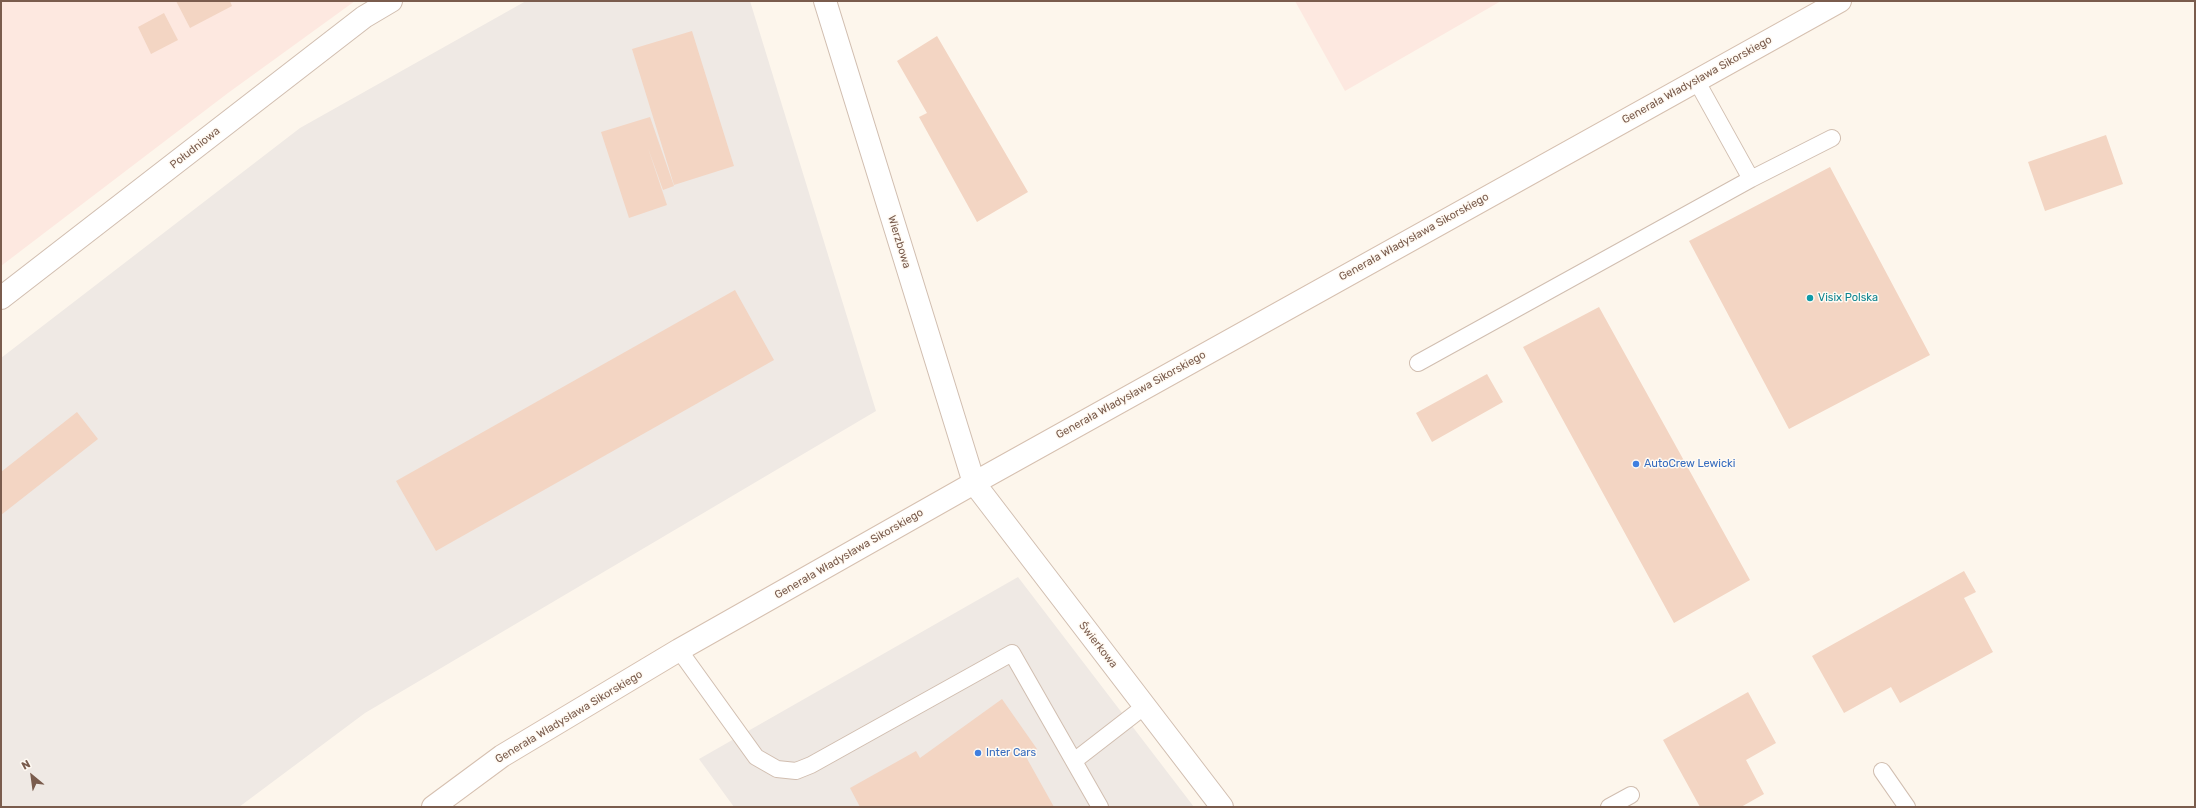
<!DOCTYPE html>
<meta charset="utf-8">
<style>
body{margin:0}
#map{position:relative;width:2196px;height:808px;overflow:hidden;background:#fdf6ec;font-family:Rubik,sans-serif}
canvas{display:block}
.frame{position:absolute;inset:0;border:2px solid #7a5c4d;pointer-events:none}
.north{position:absolute;left:12px;top:756px;width:40px;height:40px;-webkit-text-stroke:3px #fffaf3;paint-order:stroke;rotate:331deg;font-size:11px;font-weight:700;line-height:16px;text-align:center;color:#7a5c4d}
.north::after{content:'';display:block;margin:auto;width:14px;height:18px;background:#7a5c4d;clip-path:polygon(50% 0,100% 100%,50% 72%,0 100%)}
</style>
<div id="map">
<canvas width="2196" height="808"></canvas>
<div class="frame"></div>
<div class="north">N</div>
</div>
<script>
const ctx = document.querySelector('canvas').getContext('2d');
ctx.lineJoin = 'round';
function paint(path, color) { ctx.fillStyle = color; ctx.fill(path, 'evenodd'); }
const toPath = rows => new Path2D(rows.map(r => 'M' + r).join(''));
function stroke(path, color, width, dash) { ctx.strokeStyle = color; ctx.lineWidth = width; ctx.lineCap = dash ? 'butt' : 'round'; ctx.setLineDash(dash || []); ctx.stroke(path); }
function label(font, color, halo, rows, align = 'center') {
  ctx.font = font + ' Rubik,sans-serif'; ctx.lineWidth = 3; ctx.setLineDash([]); ctx.textBaseline = 'middle'; ctx.strokeStyle = halo; ctx.fillStyle = color; for (const [text, x, y, turn = 0] of rows) {
    ctx.save(); ctx.translate(x, y); ctx.rotate((+turn || 0) * Math.PI / 180); ctx.textAlign = isNaN(turn) ? turn : align; if (halo) ctx.strokeText(text, 0, 0); ctx.fillText(text, 0, 0); ctx.restore();
  }
}
const commercial = toPath([
 [1,1,355,1,228,93,1,266],
 [1295,1,1501,1,1345,91]
]);
const industrial = toPath([
 [526,1,750,1,876,411,365,713,239,807,1,807,1,358,300,128],
 [1018,577,1194,807,734,807,699,759]
]);
const building = toPath([
 [176,1,230,1,232,6,190,28],
 [164,13,178,40,151,54,138,27],
 [692,31,734,166,674,185,632,49],
 [937,36,1028,192,977,222,919,117,927,113,897,61],
 [650,117,674,186,663,190,648,148,667,205,629,218,601,132],
 [2106,135,2123,184,2045,211,2028,162],
 [1830,167,1930,355,1789,429,1689,241],
 [735,290,774,360,436,551,396,481],
 [1599,307,1750,580,1674,623,1523,347],
 [1487,374,1503,402,1432,442,1416,413],
 [77,412,98,439,1,515,1,472],
 [1964,571,1976,592,1964,598,1993,652,1900,703,1891,687,1844,713,1812,656],
 [1748,692,1776,743,1746,760,1764,794,1741,807,1700,807,1663,740],
 [1002,699,1037,749,1025,755,1054,807,860,807,850,788,916,751,920,758]
]);
const lane = toPath([
 [1696,80,1751,179],
 [1418,363,1751,179,1832,138],
 [679,650,756,757,777,769,796,771,811,765,1012,653,1100,807],
 [1074,761,1145,706],
 [1882,771,1907,807],
 [1609,807,1631,795]
]);
const street = toPath([
 [825,1,974,483,1222,807],
 [1,298,364,17,391,1]
]);
const secondary = toPath([
 [433,807,502,756,679,650,974,483,1840,1]
]);
const markers = [
 [1810,298,4,"#0f9aa8"],
 [1636,464,4,"#3f7fe0"],
 [978,753,4,"#3f7fe0"]
];
const streetNames = [
 ["Generała Władysława Sikorskiego",1697,80,-29],
 ["Południowa",195,148,-38],
 ["Generała Władysława Sikorskiego",1414,237,-29],
 ["Wierzbowa",899,242,73],
 ["Generała Władysława Sikorskiego",1131,395,-29],
 ["Generała Władysława Sikorskiego",849,554,-30],
 ["Świerkowa",1098,645,52],
 ["Generała Władysława Sikorskiego",569,717,-31]
];
const cultureNames = [
 ["Visix Polska",1818,298]
];
const shopNames = [
 ["AutoCrew Lewicki",1644,464],
 ["Inter Cars",986,753]
];
paint(commercial, '#fde8e0');
paint(industrial, '#efe9e4');
paint(building, '#f3d5c3');
stroke(lane, '#d1beb0', 18);
stroke(street, '#d1beb0', 24);
stroke(secondary, '#d6c0b0', 24);
stroke(lane, '#fff', 16);
stroke(street, '#fff', 22);
stroke(secondary, '#fff', 22);
for (const [x, y, r, color] of markers) { const dot = new Path2D(); dot.arc(x, y, r, 0, 2 * Math.PI); ctx.fillStyle = color; ctx.fill(dot); stroke(dot, '#fffaf3', 1.5); }
label('11px', '#7a5c4d', '#fffaf3', streetNames);
label('11px', '#0d838f', '#fffaf3', cultureNames, 'left');
label('11px', '#366cbe', '#fffaf3', shopNames, 'left');
</script>
